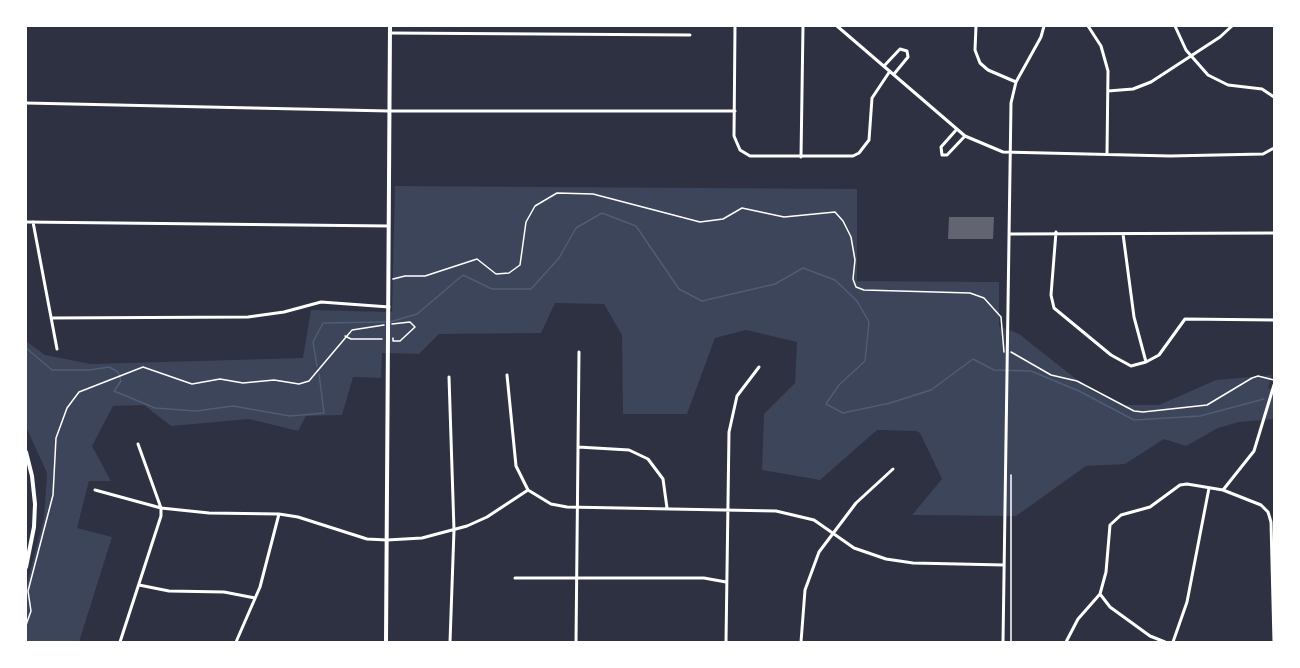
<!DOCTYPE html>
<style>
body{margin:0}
#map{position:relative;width:1300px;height:668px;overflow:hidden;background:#2d3142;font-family:"Fira Sans",sans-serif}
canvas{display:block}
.frame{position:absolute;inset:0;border:27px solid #fff;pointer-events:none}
</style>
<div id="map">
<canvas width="1300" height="668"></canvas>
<div class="frame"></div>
</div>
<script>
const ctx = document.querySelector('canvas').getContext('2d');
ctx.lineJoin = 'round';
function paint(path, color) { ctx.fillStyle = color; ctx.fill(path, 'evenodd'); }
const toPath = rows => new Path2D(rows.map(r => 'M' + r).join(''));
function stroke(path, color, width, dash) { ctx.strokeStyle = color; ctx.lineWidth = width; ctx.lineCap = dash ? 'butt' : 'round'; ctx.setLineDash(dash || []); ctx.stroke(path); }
const green = toPath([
 [395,186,857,189,857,281,999,282,999,326,1019,334,1090,390,1122,405,1159,405,1216,380,1272,375,1268,388,1274,390,1274,419,1239,422,1218,428,1186,446,1164,439,1125,464,1086,466,1016,516,912,515,942,479,920,433,916,431,877,430,820,480,762,470,764,414,795,383,797,342,746,330,715,338,687,414,623,414,622,335,604,304,555,303,541,333,439,334,419,354,382,353,381,378,353,377,342,415,306,416,298,431,249,419,171,426,144,405,113,406,92,446,111,481,89,481,77,528,112,537,79,642,26,641,26,587,44,518,47,473,26,427,26,341,45,355,91,364,303,358,311,310,392,312]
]);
const stream = toPath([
 [390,322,417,314,463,275,492,289,531,289,559,258,576,228,602,213,636,226,679,289,702,301,775,284,803,268,835,280,857,301,869,322,865,361,839,385,826,404,843,413,890,403,931,390,973,359,994,370,1031,371,1079,391,1134,420,1200,416,1264,399],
 [26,348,52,370,90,370,109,367,118,372,121,381,114,391,155,408,196,411,233,406,290,416,324,413,319,374],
 [317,366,313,342,323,323,385,322],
 [1273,402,1274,402]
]);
const building = toPath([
 [949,217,994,217,993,239,948,239]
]);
const path = toPath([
 [393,279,405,276,425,276,477,259,496,274,509,273,520,265,526,222,535,206,557,193,593,194,700,222,723,219,742,208,784,217,835,212,843,221,851,237,855,260,853,279,856,287,864,290,970,293,984,298,1001,317,1004,352],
 [392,324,410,322,415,327,400,341,393,341,393,338],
 [345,336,351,339,382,339],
 [1011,352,1051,375,1077,381,1134,411,1143,412,1207,405,1252,378,1258,376,1274,380],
 [1011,475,1011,642],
 [26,625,31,611,28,591,53,495,56,438,67,408,79,392,143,367,192,384,220,379,243,383,274,380,299,384,309,381,352,330,384,325]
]);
const minor = toPath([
 [735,26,734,136,740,150,750,156,853,156,859,153,869,140,872,98,890,71],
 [837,26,965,136,1003,152,1170,156,1263,154,1274,148],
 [976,26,975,50,980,63,988,70,1016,82],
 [1088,26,1101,46,1108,71,1107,154],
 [1175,26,1186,50,1208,75,1228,85,1262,89,1274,97],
 [390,33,690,35],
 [884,66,900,49,907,51,908,57,894,74],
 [1108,91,1133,89,1151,82,1220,37,1232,26],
 [26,103,389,111,735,111],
 [957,129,941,147,942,155,947,155,965,136],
 [801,157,803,26],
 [26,222,388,226],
 [33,222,57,349],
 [1056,232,1051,295,1054,308,1111,355,1131,366,1146,362,1159,355,1185,319,1274,320],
 [1010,234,1274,233],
 [1123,234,1134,317,1146,362],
 [51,318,248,317,284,312,321,302,389,307],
 [507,375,516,466,528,490,551,504,567,507,776,511,814,520,854,548,886,559,913,563,1004,565],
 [449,377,454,530,450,642],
 [578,447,629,450,648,459,663,479,667,508],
 [95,490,161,508,209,513,279,514,298,517,367,539,387,540,422,538,467,526,487,517,528,490],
 [1223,490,1254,451,1274,385],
 [515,578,704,578,726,582],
 [139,585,169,591,224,592,255,598],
 [1100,594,1110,607,1150,636,1165,642],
 [120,642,161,516,161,508,138,444],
 [236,642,260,587,279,514],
 [576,642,579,352],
 [726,642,729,432,737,396,759,367],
 [801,642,805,590,819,552,856,503,893,469],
 [1003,642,1011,103,1016,82,1041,37,1044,26],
 [1066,642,1078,619,1100,594,1106,572,1110,525,1121,515,1150,507,1180,485,1187,484,1223,490,1261,505,1268,512,1271,522,1274,642],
 [1173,642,1187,602,1209,488]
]);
const tertiary = toPath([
 [386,642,390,26]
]);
const secondary = toPath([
 [26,452,32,476,35,504,34,527,26,567]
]);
paint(green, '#3c4559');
stroke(stream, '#4f5d75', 1.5);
paint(building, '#626471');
stroke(path, '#fff', 1.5);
stroke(minor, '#fff', 3);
stroke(tertiary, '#fff', 4);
stroke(secondary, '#fff', 4);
</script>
